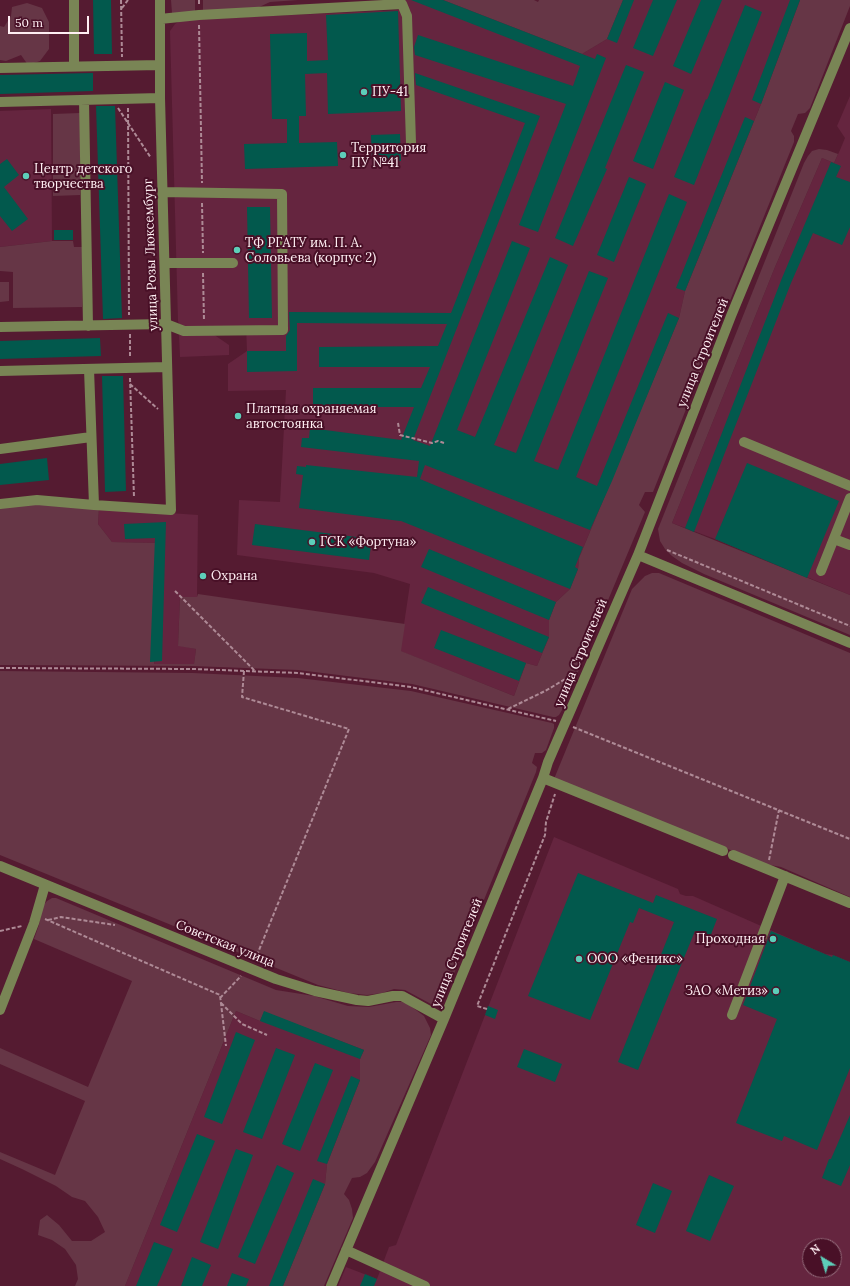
<!DOCTYPE html>
<meta charset="utf-8">
<style>
body{margin:0}
#map{position:relative;width:850px;height:1286px;overflow:hidden;background:#551b31;font-family:Lora,serif}
canvas{display:block}
.north{position:absolute;left:802px;top:1238px;width:40px;height:40px;box-sizing:border-box;background:#491027;border:1px solid #926979;border-radius:50%;rotate:322deg;font-size:11px;font-weight:700;line-height:16px;text-align:center;color:#ffeff3}
.north::after{content:'';display:block;margin:auto;width:14px;height:18px;background:#5dceb9;clip-path:polygon(50% 0,100% 100%,50% 72%,0 100%)}
.scale{position:absolute;left:8px;top:16px;width:81px;height:18px;box-sizing:border-box;border:2px solid #ffeff3;border-top:0;padding-left:5px;font-size:12px;line-height:14px;white-space:nowrap;color:#ffeff3;-webkit-text-stroke:3px #491027;paint-order:stroke}
</style>
<div id="map">
<canvas width="850" height="1286"></canvas>
<div class="north">N</div>
<div class="scale">50 m</div>
</div>
<script>
const ctx = document.querySelector('canvas').getContext('2d');
ctx.lineJoin = 'round';
function paint(path, color) { ctx.fillStyle = color; ctx.fill(path, 'evenodd'); }
const toPath = rows => new Path2D(rows.map(r => 'M' + r).join(''));
function stroke(path, color, width, dash) { ctx.strokeStyle = color; ctx.lineWidth = width; ctx.lineCap = dash ? 'butt' : 'round'; ctx.setLineDash(dash || []); ctx.stroke(path); }
function label(font, color, halo, rows, align = 'center') {
  ctx.font = font + ' Lora,serif'; ctx.lineWidth = 4; ctx.setLineDash([]); ctx.textBaseline = 'middle'; ctx.strokeStyle = halo; ctx.fillStyle = color; for (const [text, x, y, turn = 0] of rows) {
    ctx.save(); ctx.translate(x, y); ctx.rotate((+turn || 0) * Math.PI / 180); ctx.textAlign = isNaN(turn) ? turn : align; if (halo) ctx.strokeText(text, 0, 0); ctx.fillText(text, 0, 0); ctx.restore();
  }
}
const built = toPath([
 [402,0,443,0,582,54,607,39,623,0,800,0,761,104,685,291,679,318,579,558,578,569,570,589,556,602,549,620,549,637,537,666,526,663,514,696,400,651,410,584,374,573,237,555,239,500,280,502,286,390,228,391,228,364,247,351,246,326,184,327,179,324,178,321,170,31,175,24,182,20,402,10],
 [403,10,411,11,411,83],
 [850,96,850,595,715,539,672,523,775,267,822,158,834,163,840,150,845,138,837,126],
 [51,109,52,241,0,247,0,111],
 [213,334,229,345,229,355,180,357,179,335],
 [99,508,198,515,197,597,180,597,178,645,196,649,194,665,154,664,159,543,112,542,98,524],
 [554,837,678,889,680,894,686,896,693,896,825,954,833,955,850,962,850,1286,338,1286,346,1267,377,1279,389,1247,396,1245],
 [810,1246,834,1246,834,1270,810,1270],
 [236,1011,260,1021,264,1011,364,1050,360,1059,360,1080,327,1164,325,1184,283,1286,125,1286]
]);
const green = toPath([
 [171,0,195,0,195,13,172,13],
 [203,0,298,0,270,2,255,9,203,12],
 [443,0,534,0,538,2,539,0,623,0,607,39,582,54],
 [800,0,850,0,850,6,810,108,805,113,798,114,791,131,794,136,794,142,727,308,722,308,719,315,722,319,653,492,645,492,639,505,645,512,562,710,559,715,556,717,553,717,412,684,298,670,192,666,0,665,0,507,36,503,99,508,98,524,112,542,160,543,154,664,194,664,196,649,178,646,180,597,197,597,198,594,405,624,401,651,514,696,526,663,537,666,549,637,549,620,556,602,570,589,578,569,579,558,679,318,685,291,761,104],
 [27,3,42,8,49,22,49,49,40,61,28,65,21,55,6,61,0,60,0,26,4,27,11,16,12,7],
 [80,113,80,195,53,196,53,114],
 [819,149,827,150,838,154,834,163,822,158,775,267,672,523,850,595,850,635,704,574,682,563,672,556,665,549,660,541,658,529,804,163,808,156,812,151],
 [52,241,73,241,74,247,82,247,82,307,13,308,13,272,0,271,0,247],
 [0,282,9,282,9,301,0,302],
 [652,573,659,573,850,653,850,897,781,867,765,864,554,779,632,589,645,576],
 [0,671,193,673,298,678,411,691,552,723,554,724,554,728,546,750,542,753,535,753,532,763,537,767,536,772,442,1003,437,1006,431,1004,405,990,394,989,382,993,367,995,349,993,318,985,0,855],
 [52,898,56,898,276,990,314,996,348,1006,369,1007,396,1002,402,1002,408,1004,424,1016,430,1028,431,1035,375,1162,367,1173,360,1177,352,1178,344,1194,349,1200,352,1209,353,1218,324,1286,283,1286,325,1184,327,1164,360,1080,360,1059,364,1050,264,1012,260,1021,236,1011,125,1286,75,1286,78,1279,76,1265,65,1249,52,1240,38,1235,40,1220,47,1215,59,1225,72,1241,91,1241,105,1232,98,1217,85,1201,72,1197,56,1186,22,1169,0,1159,0,1152,55,1175,85,1101,0,1064,0,1048,88,1087,132,981,34,939,39,925,42,907,47,901]
]);
const building = toPath([
 [93,0,111,0,112,54,94,54],
 [411,0,443,0,595,59,597,54,606,58,538,232,519,225,566,104,415,55,414,47,418,35,573,86,580,66],
 [623,0,634,0,617,43,607,39],
 [653,0,677,0,653,56,633,48],
 [701,0,722,0,691,74,673,66],
 [790,0,800,0,761,104,752,100],
 [745,5,762,12,694,185,674,177,706,99,707,100],
 [398,11,401,111,328,114,327,73,305,74,306,116,299,116,299,143,337,142,338,166,245,169,244,144,287,143,287,119,272,119,270,34,307,33,307,61,328,60,326,15],
 [626,65,644,72,605,168,607,169,573,246,555,238],
 [93,73,93,91,0,94,0,75],
 [415,73,540,116,413,440,430,446,512,241,530,248,457,430,475,437,550,257,568,265,494,445,516,453,589,271,608,278,534,461,558,470,669,194,687,202,576,477,597,486,668,313,679,318,612,481,590,530,425,465,420,479,583,547,575,567,578,569,570,589,401,521,400,521,299,508,303,475,296,474,297,466,306,467,306,465,417,477,419,461,301,447,302,438,309,438,310,428,401,440,414,407,313,407,313,388,421,388,430,367,319,367,319,347,438,346,447,324,297,323,297,371,247,372,247,351,286,351,286,336,290,330,289,312,451,313,525,123,416,85],
 [665,82,684,90,653,169,633,161],
 [96,106,115,106,122,318,103,319],
 [745,117,754,121,685,291,676,288],
 [400,134,401,161,372,162,371,135],
 [7,159,19,175,4,187,28,219,12,231,0,216,0,164],
 [831,162,841,166,836,177,850,182,850,227,842,245,813,233,791,283,694,532,685,528,782,278],
 [629,177,646,184,614,262,597,255],
 [247,207,270,207,272,318,249,318],
 [54,230,73,230,73,240,54,240],
 [100,338,101,356,0,359,0,341],
 [102,376,123,376,126,491,105,492],
 [47,458,49,480,0,485,0,464],
 [747,463,839,501,807,578,715,539],
 [166,522,162,661,150,662,155,538,125,539,124,524],
 [255,524,372,539,369,560,252,545],
 [429,549,556,602,549,620,421,567],
 [428,587,549,637,542,653,421,603],
 [441,630,526,663,519,681,434,648],
 [578,873,653,903,656,895,717,919,710,937,695,931,638,1070,618,1062,674,922,639,908,633,923,630,922,590,1020,528,996],
 [771,931,832,957,833,955,850,962,850,1068,817,1150,784,1136,782,1141,736,1123,777,1019,743,1005],
 [488,1006,498,1010,495,1019,485,1015],
 [264,1011,364,1050,360,1059,260,1021],
 [236,1032,255,1040,222,1124,204,1117],
 [276,1048,295,1055,262,1139,243,1132],
 [524,1049,562,1064,555,1082,517,1067],
 [315,1063,333,1070,300,1151,282,1144],
 [351,1076,360,1080,327,1164,317,1161],
 [850,1115,850,1165,841,1186,822,1178,829,1159,831,1159],
 [197,1134,215,1141,177,1232,160,1225],
 [236,1149,253,1155,218,1249,200,1242],
 [277,1165,294,1173,255,1264,238,1257],
 [709,1175,734,1186,710,1241,686,1231],
 [313,1179,325,1184,283,1286,269,1286],
 [653,1183,672,1191,655,1233,636,1225],
 [154,1242,173,1249,157,1286,136,1286],
 [192,1257,211,1265,202,1286,181,1286],
 [232,1273,249,1279,246,1286,227,1286],
 [365,1274,377,1279,374,1286,360,1286]
]);
const path = toPath([
 [121,0,122,57],
 [199,0,199,5],
 [122,8,128,0],
 [199,25,202,183],
 [118,108,151,158],
 [128,108,129,315],
 [202,203,203,253],
 [203,273,204,321],
 [130,334,130,357],
 [130,378,134,497],
 [130,384,158,409],
 [398,423,400,435,432,443,438,441,444,443],
 [667,550,850,626],
 [175,591,255,671],
 [0,668,193,669,298,673,411,687,556,721],
 [244,671,242,697,349,729,255,960],
 [508,709,545,691,574,674],
 [573,727,850,839],
 [769,860,779,810],
 [45,919,220,995,226,1046],
 [48,920,61,917,115,925],
 [0,931,22,926],
 [220,998,241,976],
 [221,1003,242,1024,267,1035],
 [487,1009,477,1006,545,835,546,822,555,794]
]);
const minor = toPath([
 [74,0,74,66],
 [160,19,199,15,402,4,407,16,411,143],
 [0,68,160,65],
 [84,100,88,326],
 [0,102,160,98],
 [165,263,233,263],
 [0,327,166,324,184,331,283,330,282,194,163,192],
 [89,369,94,505],
 [0,371,167,367],
 [744,442,850,486],
 [0,449,91,437],
 [0,504,37,500,94,505,171,510,160,98,160,0],
 [834,539,850,545],
 [638,555,850,643],
 [821,571,850,498],
 [543,778,723,851],
 [733,855,850,903],
 [0,866,276,979,315,991,357,1000,368,1001,393,996,402,996,444,1019],
 [0,1010,34,923,45,885],
 [732,1015,785,876],
 [346,1250,425,1286],
 [331,1286,444,1019,543,778,548,762,638,555,731,316,850,28]
]);
const markers = [
 [364,92,4,"#5dceb9"],
 [343,155,4,"#5dceb9"],
 [26,176,4,"#5dceb9"],
 [237,250,4,"#5dceb9"],
 [238,416,4,"#5dceb9"],
 [312,542,4,"#5dceb9"],
 [203,576,4,"#5dceb9"],
 [773,939,4,"#5dceb9"],
 [579,959,4,"#5dceb9"],
 [776,991,4,"#5dceb9"]
];
const poiNames = [
 ["ПУ-41",372,92],
 ["Территория",351,148],
 ["ПУ №41",351,163],
 ["Центр детского",34,169],
 ["творчества",34,184],
 ["ТФ РГАТУ им. П. А.",245,243],
 ["Соловьева (корпус 2)",245,258],
 ["Платная охраняемая",246,409],
 ["автостоянка",246,424],
 ["ГСК «Фортуна»",320,542],
 ["Охрана",211,576],
 ["Проходная",765,939,"right"],
 ["ООО «Феникс»",587,959],
 ["ЗАО «Метиз»",768,991,"right"]
];
const streetNames = [
 ["улица Розы Люксембург",151,255,-92],
 ["улица Строителей",703,353,-68],
 ["улица Строителей",581,653,-67],
 ["Советская улица",225,944,22],
 ["улица Строителей",457,953,-68]
];
paint(built, '#65253f');
paint(green, '#663646');
paint(building, '#02594d');
stroke(path, '#ae8a96', 2, [4, 2]);
stroke(minor, '#798555', 10);
for (const [x, y, r, color] of markers) { const dot = new Path2D(); dot.arc(x, y, r, 0, 2 * Math.PI); ctx.fillStyle = color; ctx.fill(dot); stroke(dot, '#491027', 1.5); }
label('13px', '#ffeff3', '#491027', poiNames, 'left');
label('13px', '#ffeff3', '#491027', streetNames);
</script>
